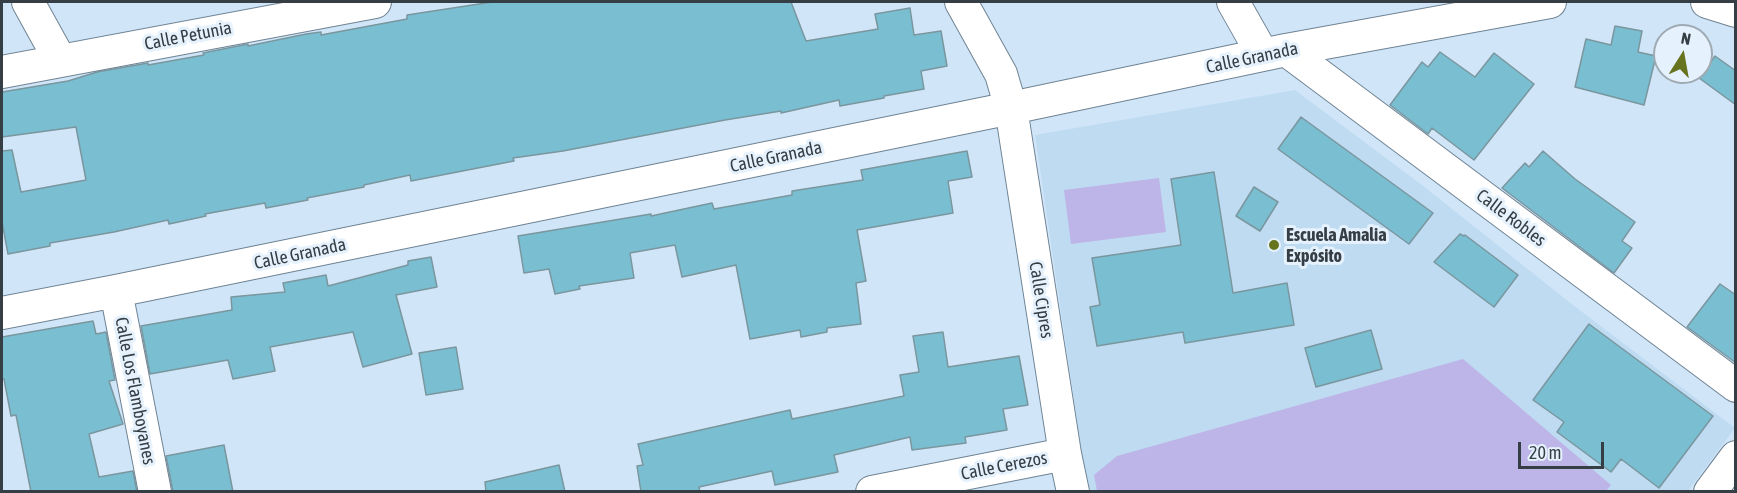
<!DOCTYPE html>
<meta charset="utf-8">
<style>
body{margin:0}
#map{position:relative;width:1737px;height:493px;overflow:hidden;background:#d0e6f8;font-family:"Asap Condensed",sans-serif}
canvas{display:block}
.frame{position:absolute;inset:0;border:3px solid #363e45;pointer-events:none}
.north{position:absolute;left:1653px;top:24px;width:60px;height:60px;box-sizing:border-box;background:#e5f2fd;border:2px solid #9faab3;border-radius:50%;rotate:11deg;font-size:16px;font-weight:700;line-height:24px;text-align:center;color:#363e45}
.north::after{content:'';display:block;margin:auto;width:21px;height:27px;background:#66731f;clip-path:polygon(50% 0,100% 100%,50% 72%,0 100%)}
.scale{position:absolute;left:1518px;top:442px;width:86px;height:27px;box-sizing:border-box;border:3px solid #363e45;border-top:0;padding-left:8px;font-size:18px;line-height:21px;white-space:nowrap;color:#363e45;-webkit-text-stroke:4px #e5f2fd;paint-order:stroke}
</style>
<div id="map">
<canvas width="1737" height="493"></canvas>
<div class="frame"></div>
<div class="north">N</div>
<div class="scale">20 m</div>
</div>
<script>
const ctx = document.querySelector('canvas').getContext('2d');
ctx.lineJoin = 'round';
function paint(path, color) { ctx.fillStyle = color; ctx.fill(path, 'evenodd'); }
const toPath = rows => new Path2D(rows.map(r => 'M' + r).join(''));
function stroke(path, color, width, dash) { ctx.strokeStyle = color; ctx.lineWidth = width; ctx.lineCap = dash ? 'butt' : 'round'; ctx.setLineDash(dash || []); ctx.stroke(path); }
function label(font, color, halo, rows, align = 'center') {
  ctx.font = font + ' "Asap Condensed",sans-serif'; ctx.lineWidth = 6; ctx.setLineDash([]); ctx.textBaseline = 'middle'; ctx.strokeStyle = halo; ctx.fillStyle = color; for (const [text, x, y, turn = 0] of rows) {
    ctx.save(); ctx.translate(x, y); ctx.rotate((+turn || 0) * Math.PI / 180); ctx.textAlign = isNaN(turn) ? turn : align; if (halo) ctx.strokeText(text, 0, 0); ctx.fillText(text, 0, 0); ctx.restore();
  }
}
const built = toPath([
 [1295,90,1422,185,1573,305,1735,428,1688,491,1090,491,1082,455,1035,135]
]);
const green = toPath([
 [1159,178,1166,232,1071,244,1064,190],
 [1463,359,1611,485,1606,491,1097,491,1094,475,1117,456]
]);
const building = toPath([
 [492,2,791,2,806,41,878,29,875,14,910,8,914,35,941,31,947,66,921,71,924,89,884,96,884,98,840,106,839,100,781,113,781,111,725,120,563,151,513,158,514,161,411,181,410,175,364,185,364,187,307,198,308,200,266,208,265,203,205,214,206,216,169,224,168,220,114,232,50,243,50,246,8,254,2,222,2,151,12,150,21,192,86,180,76,127,2,137,2,92,68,81,97,72,148,63,148,65,204,55,203,53,248,44,248,46,306,34,321,32,321,35,407,19,407,15,492,2],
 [1615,26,1642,31,1638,52,1656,56,1644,105,1575,87,1586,39,1611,45,1615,26],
 [1440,52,1475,77,1494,53,1534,84,1474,160,1432,128,1428,134,1390,105,1422,62,1428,67,1440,52],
 [1715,56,1736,71,1736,105,1699,78,1715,56],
 [1301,117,1433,213,1409,244,1278,149,1301,117],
 [967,151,972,177,948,181,953,213,857,230,866,281,856,283,861,324,827,328,827,332,801,337,800,330,750,339,736,265,682,277,675,245,630,253,634,278,579,286,580,289,555,294,549,269,524,273,518,236,651,214,651,216,712,203,714,209,792,195,792,191,863,180,861,170,967,151],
 [1543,151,1575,179,1635,222,1622,241,1632,248,1614,273,1502,188,1525,163,1529,167,1543,151],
 [1214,172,1233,293,1287,283,1294,325,1185,343,1183,332,1097,346,1090,307,1100,305,1092,258,1181,245,1171,179,1214,172],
 [1254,187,1278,202,1260,231,1236,216,1254,187],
 [1460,234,1464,236,1465,235,1518,275,1494,307,1434,262,1460,234],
 [431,257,437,287,396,295,412,354,363,367,353,332,270,347,275,371,233,379,228,360,150,374,141,326,232,310,231,297,285,292,283,283,326,275,328,286,408,265,408,261,431,257],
 [1720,284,1736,295,1736,363,1687,327,1720,284],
 [93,321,96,334,106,332,115,380,109,381,123,424,89,434,99,477,133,471,137,492,31,492,16,415,11,416,4,379,2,379,2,337,93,321],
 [1589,324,1713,416,1659,488,1621,459,1611,472,1557,432,1564,422,1533,400,1589,324],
 [1371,330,1382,369,1316,387,1305,348,1371,330],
 [943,332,948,367,1019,356,1028,405,1003,409,1007,430,965,437,966,443,912,450,910,437,834,455,838,472,775,485,772,471,699,487,700,492,641,492,637,466,643,465,638,444,790,410,792,419,904,396,900,375,919,372,913,336,943,332],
 [456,347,463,389,426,395,419,353,456,347],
 [224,445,233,492,173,492,166,456,224,445],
 [559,465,565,492,486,492,485,482,559,465]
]);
const minor = toPath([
 [28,2,60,60],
 [961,2,1001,74,1011,108,1065,454,1073,492],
 [1233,2,1263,55],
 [1707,2,1736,11],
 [1286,50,1736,386],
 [2,72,375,2],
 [116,291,155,492],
 [2,313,116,291,1011,108,1286,50,1550,2],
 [872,492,1065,454],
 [1710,492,1736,457]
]);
const markers = [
 [1274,245,6,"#66731f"]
];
const streetNames = [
 ["Calle Petunia",188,36,-11],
 ["Calle Granada",1252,58,-12],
 ["Calle Granada",776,157,-12],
 ["Calle Robles",1511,218,37],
 ["Calle Granada",300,254,-12],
 ["Calle Cipres",1041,300,81],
 ["Calle Los Flamboyanes",135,391,79],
 ["Calle Cerezos",1004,466,-11]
];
const poiNames = [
 ["Escuela Amalia",1286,235],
 ["Expósito",1286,256]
];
paint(built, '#bfdbf1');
paint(green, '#bdb5e7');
paint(building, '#7abed1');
stroke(building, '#7a969f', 1.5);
stroke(minor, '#6f8393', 34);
stroke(minor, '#fff', 32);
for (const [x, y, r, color] of markers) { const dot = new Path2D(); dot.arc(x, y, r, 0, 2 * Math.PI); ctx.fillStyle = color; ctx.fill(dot); stroke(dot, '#e5f2fd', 2); }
label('18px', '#363e45', '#e5f2fd', streetNames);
label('bold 18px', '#363e45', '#e5f2fd', poiNames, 'left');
</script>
